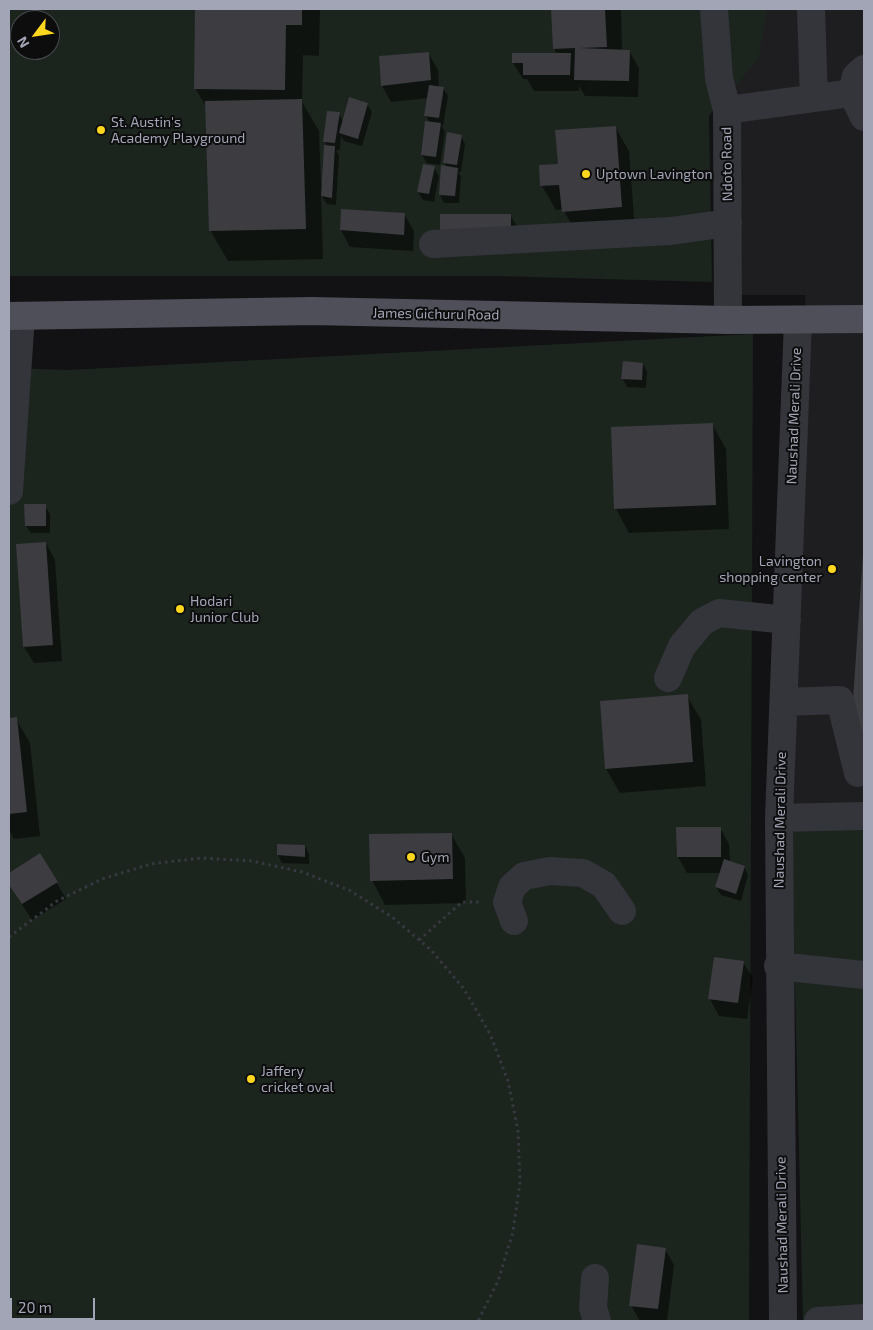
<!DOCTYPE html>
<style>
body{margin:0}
#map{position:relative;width:873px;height:1330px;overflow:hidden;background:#121214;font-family:"Exo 2",sans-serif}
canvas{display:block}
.frame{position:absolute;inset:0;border:10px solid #a2a5b5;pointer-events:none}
.north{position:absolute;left:10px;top:10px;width:50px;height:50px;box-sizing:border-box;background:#0d0d0e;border:1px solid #494a51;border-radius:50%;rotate:239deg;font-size:14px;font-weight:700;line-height:20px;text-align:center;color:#a2a5b5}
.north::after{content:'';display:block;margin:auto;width:18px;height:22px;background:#ffd71e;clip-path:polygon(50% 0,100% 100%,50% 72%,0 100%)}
.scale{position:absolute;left:10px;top:1298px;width:85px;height:22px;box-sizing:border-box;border:2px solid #a2a5b5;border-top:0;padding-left:6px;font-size:15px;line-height:18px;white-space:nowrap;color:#a2a5b5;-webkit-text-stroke:4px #0d0d0e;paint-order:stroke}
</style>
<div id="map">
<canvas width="873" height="1330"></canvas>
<div class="frame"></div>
<div class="north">N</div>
<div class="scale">20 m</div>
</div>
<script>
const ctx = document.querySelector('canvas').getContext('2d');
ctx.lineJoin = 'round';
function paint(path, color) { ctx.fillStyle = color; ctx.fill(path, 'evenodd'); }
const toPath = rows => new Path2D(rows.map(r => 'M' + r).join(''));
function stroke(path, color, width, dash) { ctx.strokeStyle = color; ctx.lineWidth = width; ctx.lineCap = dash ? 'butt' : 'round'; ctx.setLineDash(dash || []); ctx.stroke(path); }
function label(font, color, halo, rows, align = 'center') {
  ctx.font = font + ' "Exo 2",sans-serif'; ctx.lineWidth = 4; ctx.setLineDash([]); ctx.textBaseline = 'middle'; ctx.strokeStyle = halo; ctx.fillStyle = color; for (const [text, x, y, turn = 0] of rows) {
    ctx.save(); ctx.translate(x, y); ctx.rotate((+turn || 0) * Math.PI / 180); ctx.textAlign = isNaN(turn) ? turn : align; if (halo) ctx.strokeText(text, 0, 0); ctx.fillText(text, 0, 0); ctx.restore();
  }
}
const built = toPath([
 [716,9,864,9,864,811,793,809,806,329,805,295,719,295]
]);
const green = toPath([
 [9,9,767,9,758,60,709,116,712,282,495,276,9,276],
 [20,20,50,20,50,50,20,50],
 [753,334,749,1321,9,1321,9,368,69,370],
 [864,815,864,1321,803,1321,791,818]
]);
const shadow = toPath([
 [196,9,320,9,319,56,303,55,302,102,319,131,321,185,323,185,328,147,324,141,339,114,343,121,367,104,372,112,362,146,344,141,341,136,340,150,336,150,339,156,336,205,327,204,321,195,323,259,228,261,210,230,207,108,195,88],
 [552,9,621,9,622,51,629,51,639,68,638,97,585,96,579,86,579,91,534,91,527,79,523,79,513,63,557,54,554,49],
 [429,54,438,70,439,87,443,88,448,96,443,126,441,125,445,132,440,165,427,163,422,155,430,123,426,116,428,98,391,102,382,86],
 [615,127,629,151,635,231,577,235,563,209,556,210,542,186,559,165],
 [461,136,465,144,461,172,458,172,461,177,459,203,444,203,440,195,447,167,444,162],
 [434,168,439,176,434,202,423,200,418,192],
 [342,210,404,214,414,231,413,251,350,247,341,230],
 [510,215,520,231,451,250],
 [643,364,647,372,646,388,627,387,623,379],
 [712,424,726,449,729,529,629,533,616,509],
 [45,506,50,514,50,533,31,533,26,526],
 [46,543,55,560,62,661,34,663,24,647,18,545],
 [864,550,864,765,852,743],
 [687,696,701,720,706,786,620,793,606,769],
 [16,719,30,743,40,836,14,839,9,830,9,720],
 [720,828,729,844,730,862,744,867,748,875,741,901,721,895,716,887,721,873,687,873,678,857],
 [451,834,465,858,466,903,385,905,372,880],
 [278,845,305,846,309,854,309,864,282,863,278,855],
 [40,855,66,899,32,920,9,884,9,874],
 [743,962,753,978,747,1019,719,1016,710,999],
 [665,1249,674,1265,667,1321,640,1321,631,1305]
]);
const building = toPath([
 [195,9,302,9,302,25,286,25,285,90,194,89],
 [551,9,605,9,607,47,580,48,630,50,629,81,574,80,575,48,553,49],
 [429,52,431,80,381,86,379,56],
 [512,53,571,53,570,75,523,75,523,63,512,63],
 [429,85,444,87,439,118,424,116],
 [349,97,368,103,358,139,339,133],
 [302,99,306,229,209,231,205,101],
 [327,111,340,112,335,143,323,142],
 [425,121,441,123,436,157,421,155],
 [616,126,622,207,562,212,559,185,540,186,539,165,558,164,555,130],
 [447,132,462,135,457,165,443,163],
 [324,145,335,146,332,198,321,196],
 [423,164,435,166,429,194,417,192],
 [441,165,458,168,455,196,439,195],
 [341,209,405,213,404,235,340,230],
 [440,214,511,214,511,233,440,234],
 [623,361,643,363,642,380,621,379],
 [713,423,716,505,614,509,611,427],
 [24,504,46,504,46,526,25,526],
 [46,542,53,645,23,647,16,544],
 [863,554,864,554,864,744,850,743],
 [688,694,693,762,605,769,600,701],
 [17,717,27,812,9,814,9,718],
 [676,827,721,827,721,857,677,857],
 [452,833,453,879,370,881,369,834],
 [277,844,305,845,305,857,277,855],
 [40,853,58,882,22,904,9,885,9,873],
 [724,859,745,866,736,894,715,887],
 [714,957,744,961,738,1003,708,999],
 [637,1244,666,1248,658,1309,629,1306]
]);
const path = toPath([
 [9,937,57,901,102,879,151,864,201,858,252,861,302,872,349,890,392,917,431,950,464,989,490,1034,508,1081,518,1131,520,1182,513,1232,498,1281,478,1321],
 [419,940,462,902,479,902]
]);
const minor = toPath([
 [714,9,719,78,727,110,728,320],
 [811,9,814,98],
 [864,69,856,76,852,93,864,117],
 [727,110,852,93],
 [433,244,671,231,728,223],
 [9,491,21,316],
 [668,678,682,646,702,622,719,613,787,620],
 [784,702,840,700,858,773],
 [779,818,864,816],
 [514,921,507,902,512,887,524,876,550,871,583,873,604,885,622,911],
 [778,966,864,975],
 [595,1278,593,1308,597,1321],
 [783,1321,779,818,798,320],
 [818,1321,864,1318]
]);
const major = toPath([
 [9,316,312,311,728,320,864,319]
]);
const markers = [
 [101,130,5,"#ffd71e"],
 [586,174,5,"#ffd71e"],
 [832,569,5,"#ffd71e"],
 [180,609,5,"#ffd71e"],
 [411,857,5,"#ffd71e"],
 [251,1079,5,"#ffd71e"]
];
const poiNames = [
 ["St. Austin's",111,122],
 ["Academy Playground",111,138],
 ["Uptown Lavington",596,174],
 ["Lavington",822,561,"right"],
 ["shopping center",822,577,"right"],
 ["Hodari",190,601],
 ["Junior Club",190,617],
 ["Gym",421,857],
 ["Jaffery",261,1071],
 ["cricket oval",261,1087]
];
const streetNames = [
 ["Ndoto Road",727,164,-91],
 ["James Gichuru Road",436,314,1],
 ["Naushad Merali Drive",794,416,-88],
 ["Naushad Merali Drive",780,820,-89],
 ["Naushad Merali Drive",782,1225,-91]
];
paint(built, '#1e1e21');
paint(green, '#1c241e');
paint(shadow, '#0007');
paint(building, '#3c3c41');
stroke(path, '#383940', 3, [2.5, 4]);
stroke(minor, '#34343b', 28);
stroke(major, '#4e4f58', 28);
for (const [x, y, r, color] of markers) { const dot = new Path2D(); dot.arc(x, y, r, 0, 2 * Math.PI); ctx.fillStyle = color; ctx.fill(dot); stroke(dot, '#0d0d0e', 2); }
label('14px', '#a2a5b5', '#0d0d0e', poiNames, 'left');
label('14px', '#a2a5b5', '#0d0d0e', streetNames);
</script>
